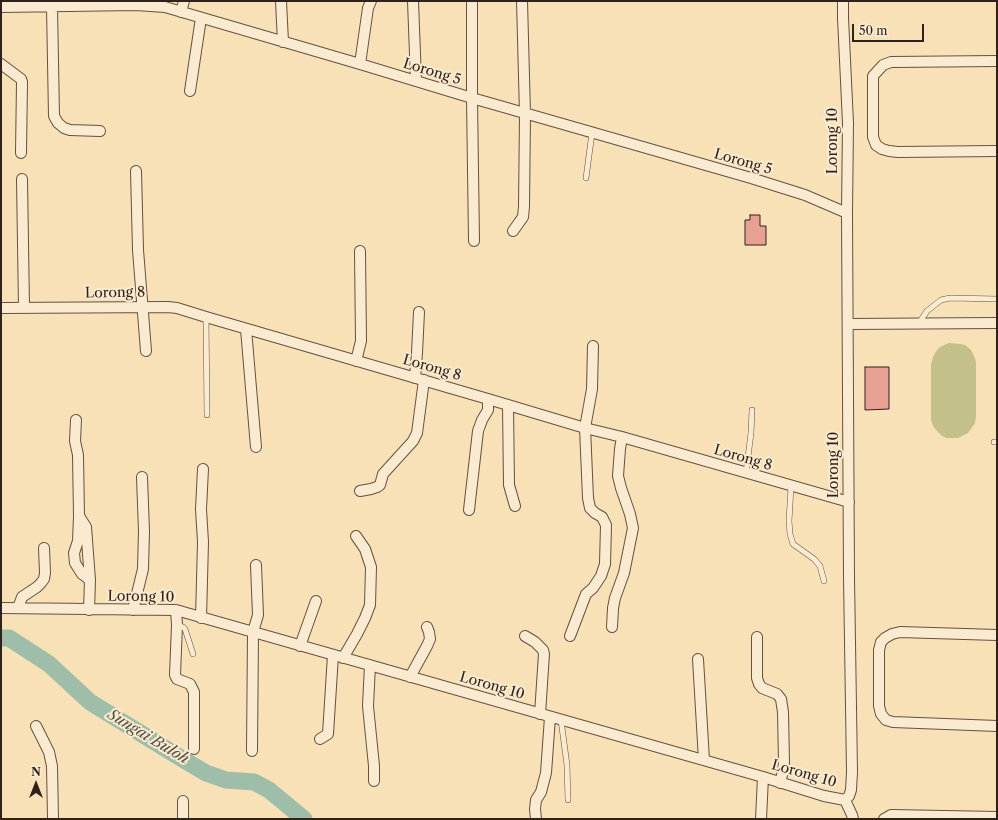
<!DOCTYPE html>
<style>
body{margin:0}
#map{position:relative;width:998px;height:820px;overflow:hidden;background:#f8e0b7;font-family:"Libre Caslon Text",serif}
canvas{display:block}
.frame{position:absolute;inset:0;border:2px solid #31211b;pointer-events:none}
.north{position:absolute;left:16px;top:764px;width:40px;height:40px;-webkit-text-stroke:3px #faebd0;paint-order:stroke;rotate:0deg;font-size:11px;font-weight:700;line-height:16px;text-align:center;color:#31211b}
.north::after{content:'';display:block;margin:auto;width:14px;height:18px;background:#31211b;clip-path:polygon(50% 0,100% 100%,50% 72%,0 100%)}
.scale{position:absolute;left:852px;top:24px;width:72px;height:18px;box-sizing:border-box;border:2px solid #31211b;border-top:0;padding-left:5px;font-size:12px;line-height:14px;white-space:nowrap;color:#31211b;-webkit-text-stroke:3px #faebd0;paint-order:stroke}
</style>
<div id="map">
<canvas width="998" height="820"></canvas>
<div class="frame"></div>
<div class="north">N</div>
<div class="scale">50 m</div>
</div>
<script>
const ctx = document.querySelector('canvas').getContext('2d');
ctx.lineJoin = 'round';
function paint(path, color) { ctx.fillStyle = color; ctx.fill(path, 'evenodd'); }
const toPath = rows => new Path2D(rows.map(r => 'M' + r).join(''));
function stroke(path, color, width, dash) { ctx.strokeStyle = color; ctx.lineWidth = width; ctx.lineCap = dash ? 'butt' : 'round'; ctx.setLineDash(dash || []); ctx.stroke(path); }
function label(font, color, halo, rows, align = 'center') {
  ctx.font = font + ' "Libre Caslon Text",serif'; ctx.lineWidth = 4; ctx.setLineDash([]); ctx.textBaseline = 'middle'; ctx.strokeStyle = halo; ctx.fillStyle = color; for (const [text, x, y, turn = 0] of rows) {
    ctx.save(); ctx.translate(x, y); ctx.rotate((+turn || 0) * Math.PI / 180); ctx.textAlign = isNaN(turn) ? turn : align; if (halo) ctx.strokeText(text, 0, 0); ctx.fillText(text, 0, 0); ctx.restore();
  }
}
const green = toPath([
 [949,343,960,344,965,345,971,350,974,356,976,362,976,417,975,423,968,433,958,438,947,438,942,436,937,431,933,426,931,420,931,364,933,357,935,353,939,348,944,345]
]);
const river = toPath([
 [1,638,9,638,49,664,90,702,184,760,206,773,226,780,254,782,269,790,304,819]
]);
const building = toPath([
 [750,215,760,215,760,226,766,226,766,245,745,245,745,220,750,220,750,215],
 [865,367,889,367,889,409,865,410,865,367]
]);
const service = toPath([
 [586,178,592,133],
 [206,317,207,415],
 [919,323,927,311,941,300,950,298,997,299],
 [994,442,997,442],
 [746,473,751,433,752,410],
 [791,487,789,521,790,534,793,544,814,559,820,566,824,581],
 [177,625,183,627,185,629,193,654],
 [561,720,567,765,568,800]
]);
const minor = toPath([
 [281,1,283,42],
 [413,1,416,81],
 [472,1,472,98,474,241],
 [843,1,843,18,848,123,847,213,849,577,852,772,851,790,849,796,845,800],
 [1,7,136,5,165,7,360,64,472,98,751,178,805,195,847,213],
 [52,7,54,116,58,123,64,128,70,130,100,131],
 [181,12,184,1],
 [997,61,891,62,883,65,873,76,873,137,876,145,882,149,889,151,898,152,997,151],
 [1,64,21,79,22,82,21,153],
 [360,64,368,8,371,1],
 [190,91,201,18],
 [136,171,138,250,146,351],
 [22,179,24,308],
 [513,231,523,217,524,207,525,114,522,1],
 [1,308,168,307,177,308,206,317,488,399,585,428,622,437,849,502],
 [848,324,997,323],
 [246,329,256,447],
 [356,361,361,341,360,251],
 [415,378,417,353,419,312],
 [508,405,509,485,515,506],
 [76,420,75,441,78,455,79,516,86,527,90,580,89,610],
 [360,491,371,489,377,487,380,485,383,474,413,441,417,433,424,380],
 [469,510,478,431,482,420,488,410,488,399],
 [79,516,78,541,74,553,75,563,82,574,90,580],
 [1,608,176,610,763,777,824,796,845,800],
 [18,608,22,597,37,587,41,583,44,579,45,573,44,548],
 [133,610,143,569,144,531,142,477],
 [176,610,177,625,175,675,177,679,190,684,194,692,194,749],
 [201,618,203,542,201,509,203,469],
 [612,627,613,608,615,598,624,573,633,528,630,514,621,488,618,476,620,449,622,437],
 [997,635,900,632,892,634,885,638,881,642,879,650,879,706,881,714,886,720,893,722,997,726],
 [525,636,535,642,543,650,544,654,540,714],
 [570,636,586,594,593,588,601,576,605,564,606,525,602,517,595,513,590,508,588,498,585,428,592,389,593,346],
 [757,637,757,678,759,684,762,688,777,694,781,699,783,712,784,762,783,771,780,783],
 [300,646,316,601],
 [343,658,357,634,365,618,370,605,371,567,365,549,356,536],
 [698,659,704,760],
 [370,665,368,706,374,766,374,781],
 [410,677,427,646,430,639,429,632,427,627],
 [36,726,49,752,52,766,53,819],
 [320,739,328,734,333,655],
 [252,751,253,632,258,615,256,565],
 [845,800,852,815,853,819],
 [183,819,183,801],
 [536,819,535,809,536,800,541,792,546,773,550,717],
 [761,819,763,777],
 [884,819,891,815,997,817]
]);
const streetNames = [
 ["Lorong 5",432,72,17],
 ["Lorong 10",833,141,-90],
 ["Lorong 5",743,162,16],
 ["Lorong 8",115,293,-1],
 ["Lorong 8",432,368,16],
 ["Lorong 8",743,458,16],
 ["Lorong 10",834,465,-90],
 ["Lorong 10",141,597,1],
 ["Lorong 10",492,686,16],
 ["Lorong 10",804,774,16]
];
const waterNames = [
 ["Sungai Buloh",148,737,31]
];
paint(green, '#c4c08a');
stroke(river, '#9ebeaa', 17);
paint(building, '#e7a091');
stroke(building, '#31211b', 1);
stroke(service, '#635142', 6);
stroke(minor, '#635142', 12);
stroke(service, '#faebd0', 5);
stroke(minor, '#faebd0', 10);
label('14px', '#31211b', '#faebd0', streetNames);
label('italic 15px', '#525046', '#faebd0', waterNames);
</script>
